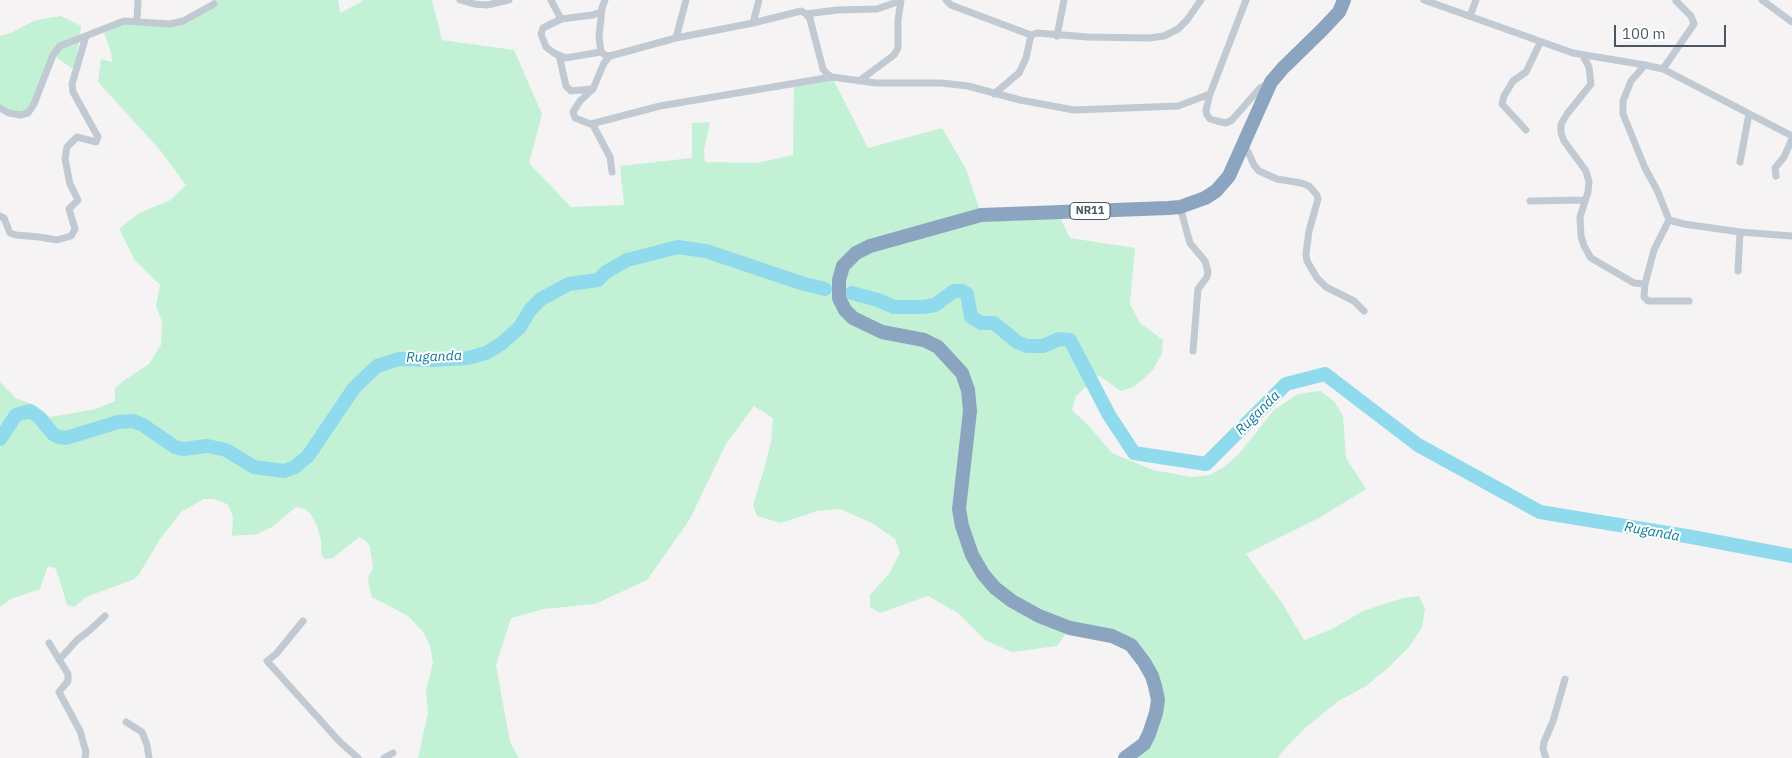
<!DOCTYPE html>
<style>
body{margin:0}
#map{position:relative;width:1792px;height:758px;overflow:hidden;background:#f5f3f3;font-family:"IBM Plex Sans",sans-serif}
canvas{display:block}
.scale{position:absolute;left:1614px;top:25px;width:112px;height:22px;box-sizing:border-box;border:2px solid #4a5661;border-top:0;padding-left:6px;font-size:15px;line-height:18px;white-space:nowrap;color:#4a5661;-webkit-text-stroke:4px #fff;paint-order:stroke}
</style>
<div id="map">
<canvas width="1792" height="758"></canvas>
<div class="scale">100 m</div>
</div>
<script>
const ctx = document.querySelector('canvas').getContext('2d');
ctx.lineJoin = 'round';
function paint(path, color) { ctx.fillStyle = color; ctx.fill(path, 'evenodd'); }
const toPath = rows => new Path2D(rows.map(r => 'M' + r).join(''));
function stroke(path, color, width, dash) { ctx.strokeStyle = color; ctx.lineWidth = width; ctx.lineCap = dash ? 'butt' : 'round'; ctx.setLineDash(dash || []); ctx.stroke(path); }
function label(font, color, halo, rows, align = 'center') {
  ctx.font = font + ' "IBM Plex Sans",sans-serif'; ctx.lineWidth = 4; ctx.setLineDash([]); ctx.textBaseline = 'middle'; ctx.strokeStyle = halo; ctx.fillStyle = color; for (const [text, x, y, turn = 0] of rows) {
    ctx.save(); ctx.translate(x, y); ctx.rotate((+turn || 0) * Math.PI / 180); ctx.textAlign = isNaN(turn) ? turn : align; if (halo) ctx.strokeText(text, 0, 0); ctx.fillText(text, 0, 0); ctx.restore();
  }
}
const green = toPath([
 [212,0,338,0,340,13,361,2,362,0,432,0,442,40,514,50,542,114,529,163,571,207,624,205,620,166,692,158,692,123,710,122,704,150,705,162,757,163,793,155,794,84,832,77,868,148,942,128,966,169,981,214,1057,211,1070,238,1135,248,1130,304,1140,323,1163,340,1162,353,1153,370,1134,387,1121,391,1098,375,1076,396,1072,410,1089,426,1112,453,1153,470,1191,477,1210,475,1224,467,1238,455,1274,410,1298,394,1320,391,1334,401,1343,416,1346,458,1366,489,1319,518,1246,554,1282,603,1304,640,1330,630,1363,611,1403,598,1419,596,1425,608,1422,627,1410,646,1389,667,1366,686,1337,702,1304,729,1281,753,1278,758,1125,758,1144,744,1158,700,1131,645,1070,628,1057,646,1012,652,985,640,958,613,928,596,880,613,870,607,870,595,889,574,900,553,895,539,872,523,840,509,817,511,781,523,757,516,753,505,765,466,771,442,773,418,754,406,726,444,690,519,647,580,595,604,544,609,511,618,496,665,510,742,519,758,418,758,428,713,426,691,433,663,430,646,424,633,408,616,372,597,368,582,369,575,373,569,370,547,366,541,359,537,333,558,325,559,321,554,321,540,317,526,310,513,305,509,296,507,272,527,257,534,232,536,233,516,227,504,213,499,204,499,181,512,160,539,138,576,132,580,94,594,86,597,74,607,67,605,60,581,55,568,48,566,40,589,11,599,0,607,0,382,16,398,36,406,50,417,96,409,115,401,115,388,126,379,149,364,161,345,162,322,156,306,160,285,134,259,119,229,139,213,169,201,186,185,160,150,98,82,101,59,112,62,111,52,103,29,124,21,169,24,214,4],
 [61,16,81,26,77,55,73,69,53,55,28,113,20,115,0,108,0,36,11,33,36,20]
]);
const river = toPath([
 [852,293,878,300,894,307,923,307,935,305,954,291,962,291,967,294,971,317,981,323,994,323,1017,342,1027,346,1043,346,1059,339,1070,340,1109,415,1134,453,1206,464,1286,384,1325,374,1418,445,1540,512,1692,537,1792,556],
 [0,439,16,415,30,411,39,417,53,434,59,437,66,438,118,422,133,421,143,425,175,447,183,449,207,446,217,448,226,450,254,467,284,471,295,467,308,456,354,388,377,366,399,359,432,360,468,358,486,353,501,344,520,327,530,310,541,299,569,284,598,280,606,272,627,260,678,247,706,251,801,283,825,289]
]);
const street = toPath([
 [460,0,474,4,487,5,509,0],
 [551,0,561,19,543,28,541,34,546,47,554,53,565,58,601,52],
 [605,0,602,8,599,37,601,52,605,55,610,56,676,38,753,23,801,11,806,14,810,19,823,69,827,74,832,77,876,83,941,83,968,86,1020,100,1074,110,1178,106,1210,94],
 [946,0,951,5,1031,35],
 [1246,0,1210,94,1206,110,1207,115,1210,119,1217,121,1226,123,1232,120,1260,88,1269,84],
 [1424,0,1573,53,1645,65,1663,69,1792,136],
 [1762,0,1792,22],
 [806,14,837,10,877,9,900,1],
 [1470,16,1476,0],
 [561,19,593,15,601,12],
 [137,21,138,0],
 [753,23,759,0],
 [1057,36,1064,0],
 [676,38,686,0],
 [559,55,566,86,571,91,591,89],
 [610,56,604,63,593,89,580,101,573,112,575,118,593,125,610,157,612,172],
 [1583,56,1589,67,1591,84,1567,114,1561,124,1561,133,1564,141,1586,171,1589,182,1588,192,1580,217,1581,236,1584,246,1591,258,1634,283,1645,284],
 [1645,65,1631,81,1623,101,1623,114,1645,168,1658,192,1669,220,1684,224,1740,232,1792,236],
 [1663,69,1694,24,1691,16,1676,1],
 [859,81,894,55,898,48,898,20,901,0],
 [994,94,1019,73,1026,58,1031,35,1037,33,1088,37,1149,38,1164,36,1178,29,1187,20,1201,0],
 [0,108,9,113,20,115,28,113,34,104,53,55,60,46,124,21,170,24,183,21,214,4],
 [591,124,660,106,832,77],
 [1526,130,1502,104,1504,96,1513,81,1526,72,1540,43],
 [1244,143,1254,165,1259,171,1277,179,1301,183,1309,186,1317,195,1318,199,1309,231,1306,254,1307,261,1317,278,1326,287,1354,301,1364,311],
 [1740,162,1749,114],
 [1776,176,1775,168,1784,157,1792,139],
 [1530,201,1584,200],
 [1180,207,1190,243,1205,261,1208,272,1207,277,1198,289,1193,351],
 [0,216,4,218,10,233,16,235,39,237,57,240,71,236,75,229,69,209,78,200,70,184,65,159,67,147,77,137,96,142,98,137,73,92,72,84,86,36],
 [1669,220,1654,250,1645,284,1644,297,1648,301,1689,301],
 [1738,271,1740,232],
 [303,621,276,654,267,661,339,741,358,758],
 [49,643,68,674,68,681,59,692,80,731,86,752,85,758],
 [59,660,77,640,90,630,105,616],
 [126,722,142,732,147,745,149,758],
 [384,758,393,753],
 [1546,758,1543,749,1544,742,1553,721,1565,679]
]);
const highway = toPath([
 [1125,758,1144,744,1149,734,1156,713,1158,700,1155,686,1152,676,1144,662,1131,645,1112,636,1070,628,1039,616,1012,601,995,588,983,574,972,555,962,526,959,509,970,411,968,390,962,373,938,347,924,340,882,332,853,318,845,310,839,298,839,280,843,266,856,253,870,246,981,215,1168,208,1180,207,1205,198,1216,191,1229,176,1271,82,1283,68,1321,31,1339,12,1344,0]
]);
const shields = [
 [1090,211,40]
];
const shieldNames = [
 ["NR11",1090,211]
];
const waterNames = [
 ["Ruganda",434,357,-2],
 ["Ruganda",1258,413,-45],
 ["Ruganda",1652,532,10]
];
paint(green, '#c3f1d5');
stroke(river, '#90daee', 14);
stroke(street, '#c1cad2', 7);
stroke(highway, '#8ba5c1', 14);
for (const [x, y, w] of shields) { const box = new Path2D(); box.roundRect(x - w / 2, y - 8.5, w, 17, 4); ctx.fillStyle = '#fff'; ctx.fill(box); stroke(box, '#4a5661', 1); }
label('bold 11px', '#4a5661', null, shieldNames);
label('italic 14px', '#0c7c9b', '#fff', waterNames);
</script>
